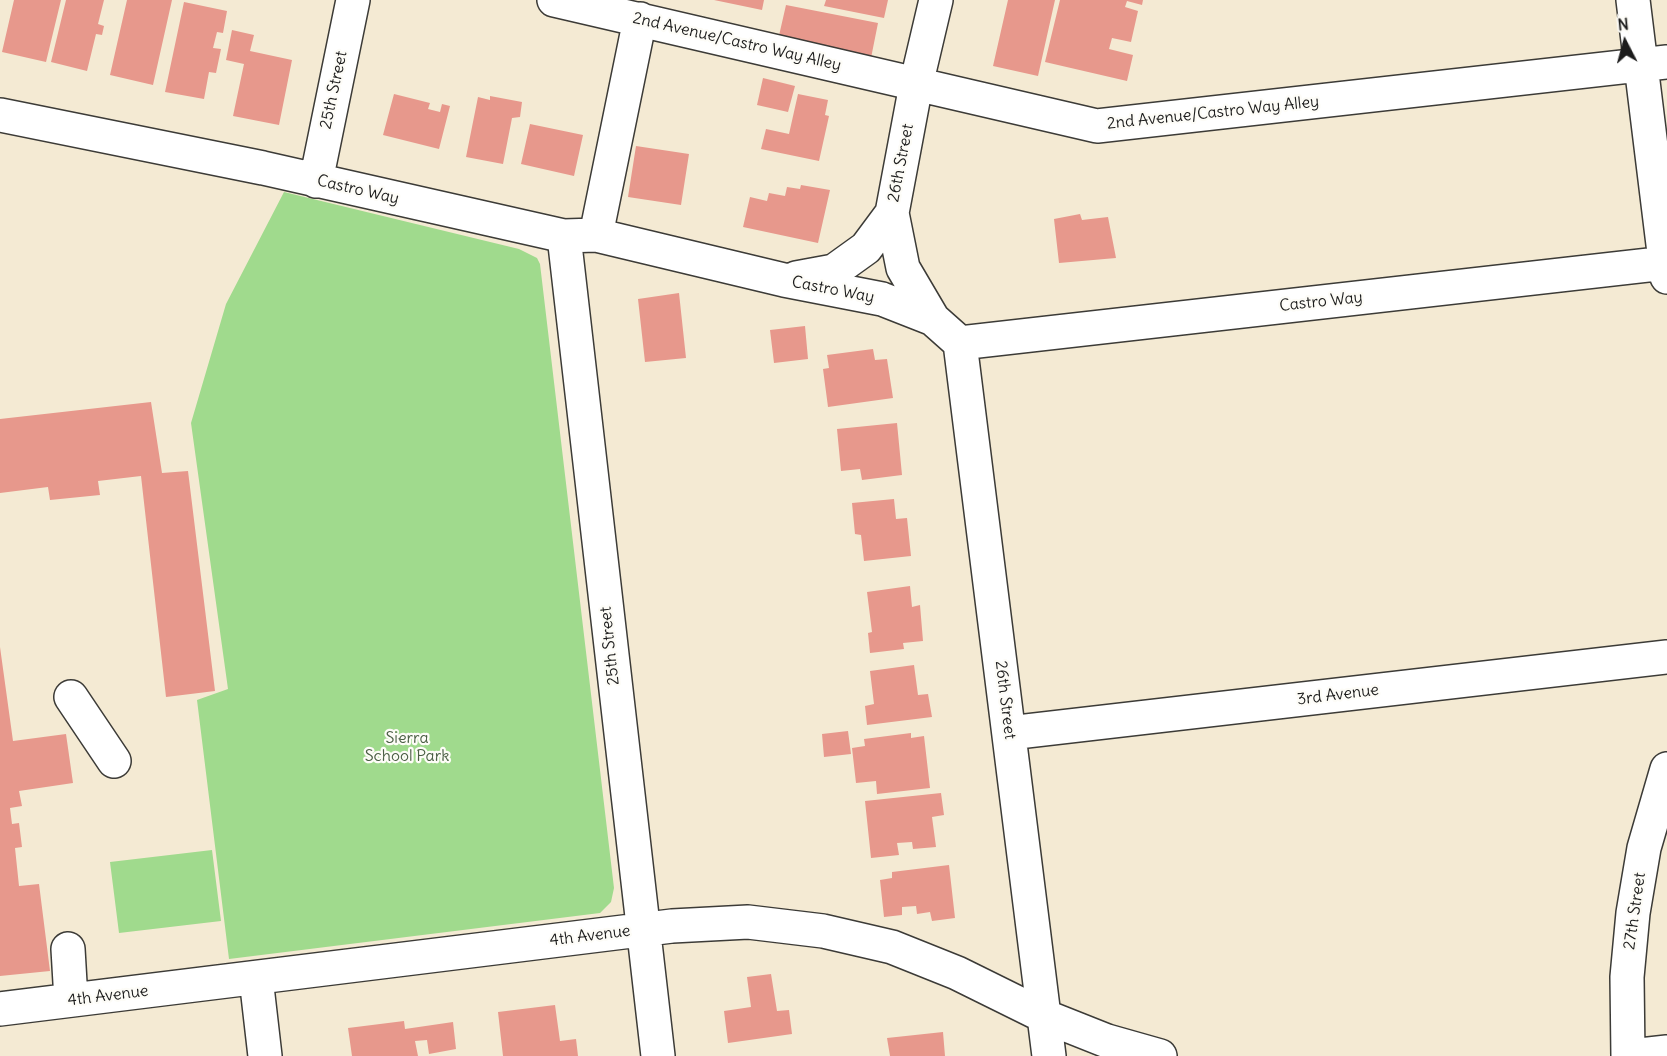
<!DOCTYPE html>
<style>
body{margin:0}
#map{position:relative;width:1667px;height:1056px;overflow:hidden;background:#f4ead3;font-family:Delius,sans-serif}
canvas{display:block}
.north{position:absolute;left:1595px;top:12px;width:60px;height:60px;-webkit-text-stroke:4px #fdfcf7;paint-order:stroke;rotate:354deg;font-size:16px;font-weight:700;line-height:24px;text-align:center;color:#1c1c1c}
.north::after{content:'';display:block;margin:auto;width:21px;height:27px;background:#1c1c1c;clip-path:polygon(50% 0,100% 100%,50% 72%,0 100%)}
</style>
<div id="map">
<canvas width="1667" height="1056"></canvas>
<div class="north">N</div>
</div>
<script>
const ctx = document.querySelector('canvas').getContext('2d');
ctx.lineJoin = 'round';
function paint(path, color) { ctx.fillStyle = color; ctx.fill(path, 'evenodd'); }
const toPath = rows => new Path2D(rows.map(r => 'M' + r).join(''));
function stroke(path, color, width, dash) { ctx.strokeStyle = color; ctx.lineWidth = width; ctx.lineCap = dash ? 'butt' : 'round'; ctx.setLineDash(dash || []); ctx.stroke(path); }
function label(font, color, halo, rows, align = 'center') {
  ctx.font = font + ' Delius,sans-serif'; ctx.lineWidth = 4.5; ctx.setLineDash([]); ctx.textBaseline = 'middle'; ctx.strokeStyle = halo; ctx.fillStyle = color; for (const [text, x, y, turn = 0] of rows) {
    ctx.save(); ctx.translate(x, y); ctx.rotate((+turn || 0) * Math.PI / 180); ctx.textAlign = isNaN(turn) ? turn : align; if (halo) ctx.strokeText(text, 0, 0); ctx.fillText(text, 0, 0); ctx.restore();
  }
}
const green = toPath([
 [284,192,519,249,537,258,540,264,614,888,611,902,600,913,229,959,197,700,228,689,191,423,226,304],
 [212,850,221,921,119,933,110,862]
]);
const building = toPath([
 [14,0,61,0,46,62,2,52],
 [66,0,104,0,98,24,104,26,102,35,96,34,87,71,51,62],
 [127,0,172,0,153,85,110,75],
 [714,0,764,0,762,10],
 [826,0,888,0,884,18,824,6],
 [1008,0,1055,0,1038,76,993,66],
 [1060,0,1143,0,1142,5,1127,1,1125,7,1138,11,1131,42,1112,38,1109,49,1133,55,1127,81,1045,62],
 [184,2,227,11,223,33,217,32,213,48,221,49,216,73,209,72,204,99,165,92],
 [786,5,878,23,871,58,778,40],
 [232,30,254,35,250,51,292,60,279,125,233,116,244,64,226,60],
 [763,78,795,86,788,112,757,105],
 [394,94,430,103,428,109,440,112,442,104,450,106,439,149,383,135],
 [798,94,828,100,825,115,829,116,819,161,761,149,766,129,789,134],
 [490,96,522,102,520,117,512,118,503,164,466,157,478,97,490,100],
 [530,124,583,135,574,176,521,164],
 [636,146,689,154,681,205,628,197],
 [801,185,830,190,818,243,743,227,750,197,767,201,769,193,785,196,787,187,800,189],
 [1080,214,1082,220,1108,217,1116,258,1059,263,1054,219],
 [679,293,686,358,645,362,638,299],
 [805,326,808,359,774,363,770,330],
 [873,349,875,360,887,359,893,398,828,407,823,369,829,368,827,355],
 [151,402,162,473,188,471,215,691,166,697,141,476,98,481,100,495,50,500,48,487,0,493,0,419],
 [897,423,902,475,862,480,860,469,841,471,837,429],
 [894,499,896,519,907,518,911,556,864,561,861,535,855,534,852,503],
 [910,586,912,607,920,605,923,641,903,643,904,649,870,653,868,633,872,632,867,592],
 [0,647,13,741,66,734,73,783,19,791,22,806,10,808,12,824,19,823,22,847,15,848,19,886,39,884,50,971,0,976],
 [914,665,918,695,928,694,932,717,867,725,865,706,874,704,870,671],
 [848,731,851,754,824,757,822,734],
 [911,733,911,738,924,736,930,788,877,794,876,781,856,783,852,748,865,746,864,739],
 [941,793,944,815,932,817,936,847,913,849,912,842,897,843,899,855,871,858,865,801],
 [949,865,955,918,932,921,930,912,917,914,916,906,902,907,902,915,884,917,880,880,892,878,892,872],
 [771,974,777,1011,789,1010,792,1034,728,1043,724,1011,751,1007,747,977],
 [555,1005,560,1041,576,1039,578,1056,503,1056,498,1012],
 [404,1021,405,1029,453,1022,456,1049,429,1054,427,1040,415,1041,418,1056,352,1056,348,1028],
 [943,1032,945,1056,890,1056,887,1038]
]);
const minor = toPath([
 [554,0,1097,126,1667,62],
 [1633,0,1667,277],
 [0,115,263,168,564,236,596,235,784,280,882,299,933,319,960,343,1667,263],
 [316,181,353,0],
 [596,235,640,19],
 [564,236,658,1056],
 [796,278,834,271,866,248,892,213],
 [933,319,903,268,892,213,916,85,936,0],
 [960,343,1049,1056],
 [71,697,114,761],
 [1009,733,1667,657],
 [68,949,71,1000],
 [256,978,265,1056],
 [0,1009,672,926,748,922,823,931,892,947,957,973,1044,1016,1107,1041,1160,1056],
 [1628,1056,1627,977,1633,913,1644,848,1667,769],
 [1631,1056,1667,1052]
]);
const streetNames = [
 ["2nd Avenue/Castro Way Alley",737,42,13],
 ["25th Street",334,90,-78],
 ["2nd Avenue/Castro Way Alley",1213,113,-6],
 ["26th Street",901,163,-79],
 ["Castro Way",358,190,13],
 ["Castro Way",833,290,11],
 ["Castro Way",1321,302,-6],
 ["25th Street",610,646,-96],
 ["3rd Avenue",1338,695,-7],
 ["26th Street",1005,700,83],
 ["27th Street",1635,911,-82],
 ["4th Avenue",590,936,-7],
 ["4th Avenue",108,996,-7]
];
const parkNames = [
 ["Sierra",407,738],
 ["School Park",407,756]
];
paint(green, '#a0da8d');
paint(building, '#e7988c');
stroke(minor, '#3c3b37', 36);
stroke(minor, '#fff', 33);
label('16px', '#1c1c1c', '#fdfcf7', streetNames);
label('16px', '#4a5e44', '#fdfcf7', parkNames);
</script>
